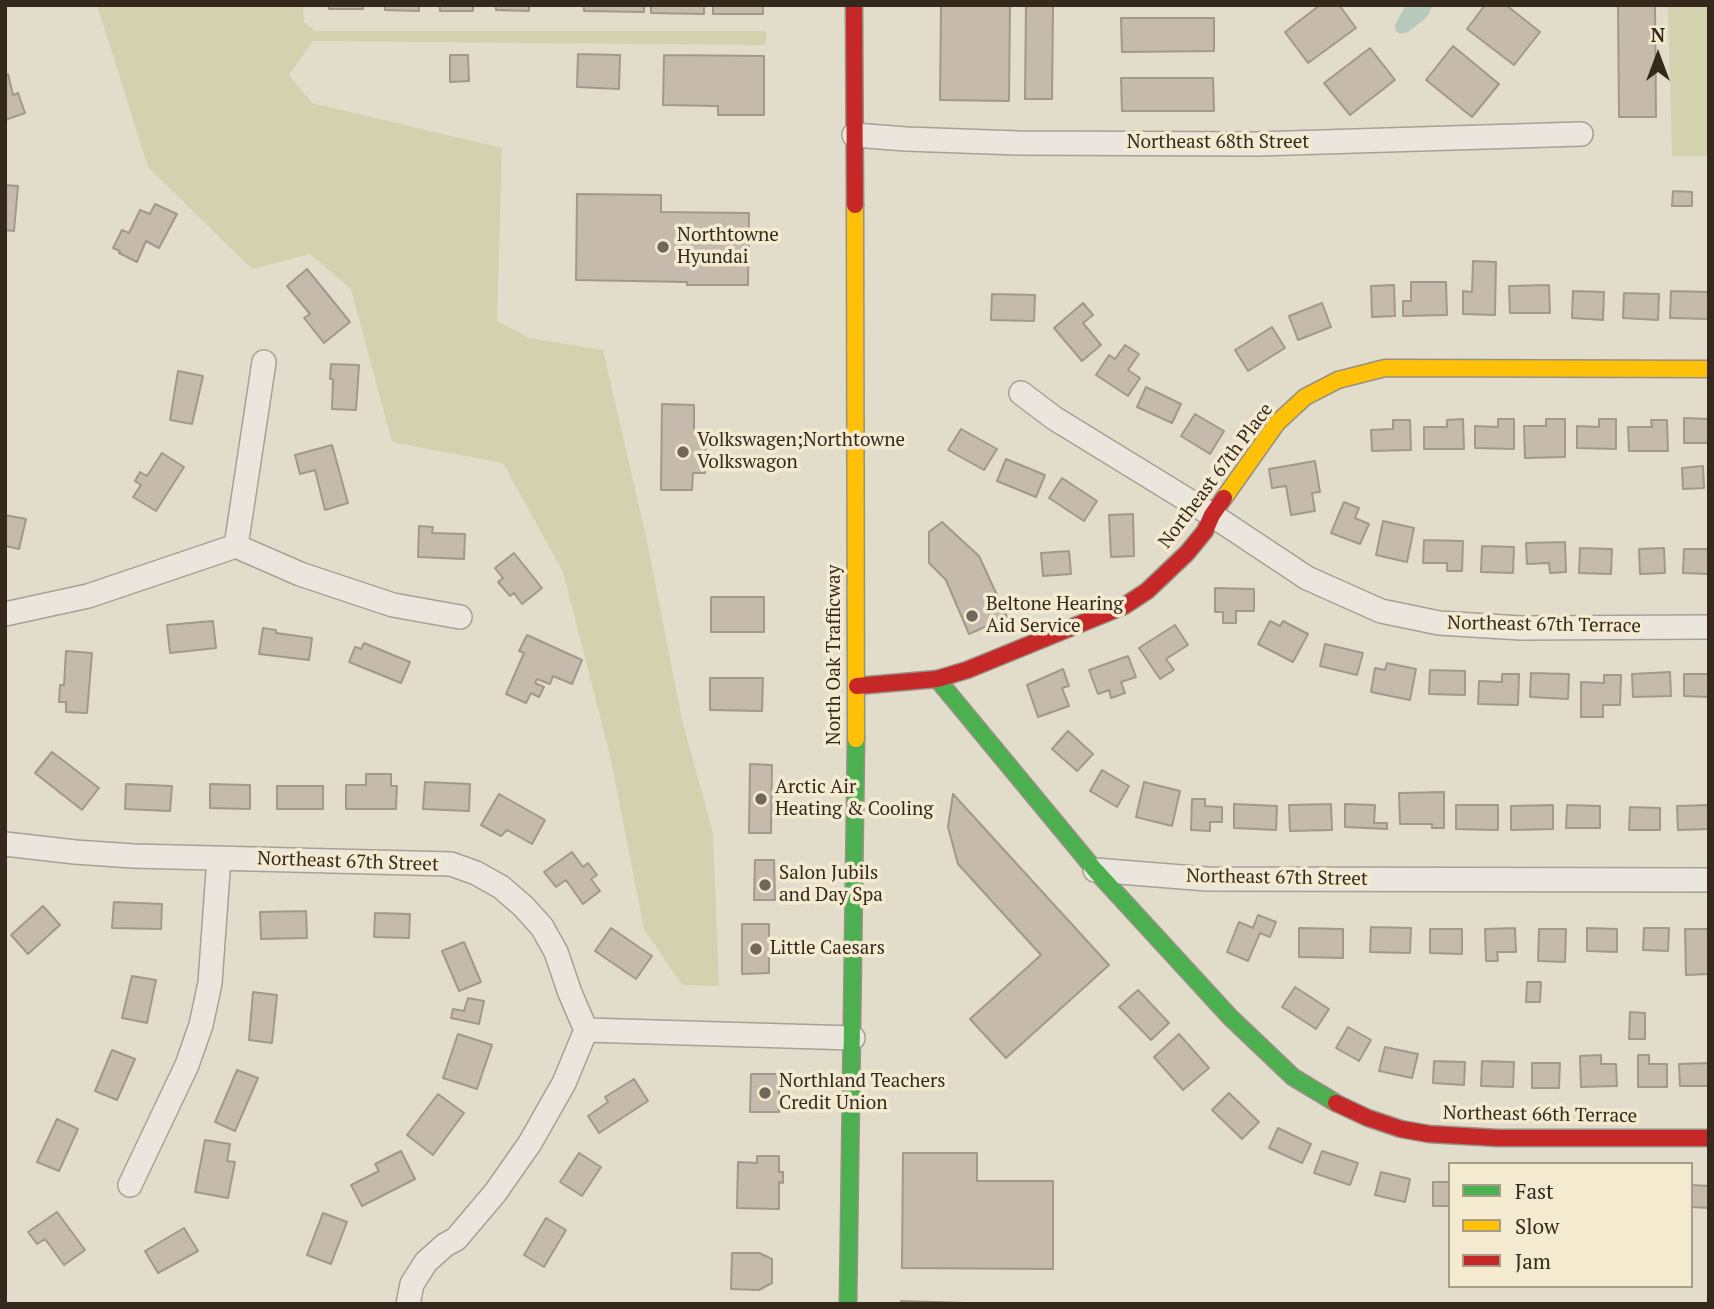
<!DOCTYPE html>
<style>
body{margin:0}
#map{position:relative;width:1714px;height:1309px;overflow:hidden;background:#e2dccb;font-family:"PT Serif",serif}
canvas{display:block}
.frame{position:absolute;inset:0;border:7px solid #35291d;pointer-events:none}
.legend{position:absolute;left:1448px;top:1162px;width:245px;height:126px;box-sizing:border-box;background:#f4ead0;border:2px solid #a89d88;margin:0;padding:9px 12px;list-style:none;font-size:21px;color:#35291d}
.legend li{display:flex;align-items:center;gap:14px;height:35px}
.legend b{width:35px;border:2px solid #a89d88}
.north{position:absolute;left:1623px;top:21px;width:70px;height:70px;-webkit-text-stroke:5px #f4ead0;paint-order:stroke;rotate:0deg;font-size:19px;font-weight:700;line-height:28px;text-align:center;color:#35291d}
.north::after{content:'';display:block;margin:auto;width:24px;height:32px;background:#35291d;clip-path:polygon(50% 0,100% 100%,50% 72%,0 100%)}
</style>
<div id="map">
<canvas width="1714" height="1309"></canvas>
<div class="frame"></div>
<ul class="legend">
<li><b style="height:9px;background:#4caf50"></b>Fast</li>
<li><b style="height:9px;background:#ffc107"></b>Slow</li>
<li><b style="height:9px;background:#c62828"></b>Jam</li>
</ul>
<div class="north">N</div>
</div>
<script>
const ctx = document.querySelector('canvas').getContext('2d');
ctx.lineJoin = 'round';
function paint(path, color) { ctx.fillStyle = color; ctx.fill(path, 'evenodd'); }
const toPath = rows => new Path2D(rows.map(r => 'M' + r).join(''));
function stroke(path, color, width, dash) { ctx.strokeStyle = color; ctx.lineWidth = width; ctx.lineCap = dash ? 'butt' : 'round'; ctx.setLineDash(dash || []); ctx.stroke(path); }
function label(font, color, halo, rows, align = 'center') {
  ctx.font = font + ' "PT Serif",serif'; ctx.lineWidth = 7; ctx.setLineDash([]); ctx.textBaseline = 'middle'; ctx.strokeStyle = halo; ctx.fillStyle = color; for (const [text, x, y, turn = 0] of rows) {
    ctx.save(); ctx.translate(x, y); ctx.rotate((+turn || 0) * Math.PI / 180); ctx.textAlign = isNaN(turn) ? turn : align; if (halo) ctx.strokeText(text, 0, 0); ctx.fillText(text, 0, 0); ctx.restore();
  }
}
const green = toPath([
 [97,5,303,5,304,22,315,31,766,31,766,45,313,41,289,75,312,103,502,148,497,321,529,338,603,350,647,541,682,720,713,833,719,986,682,985,644,929,610,755,563,572,503,463,392,442,351,289,310,254,252,269,148,167],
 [1668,5,1709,5,1709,156,1672,156]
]);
const water = toPath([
 [1406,5,1431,5,1432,7,1426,18,1408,32,1400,34,1396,31,1395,25]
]);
const building = toPath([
 [329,5,363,5,363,9,329,9,329,5],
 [385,5,419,5,419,11,385,10,385,5],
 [440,5,473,5,473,11,440,11,440,5],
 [496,5,529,5,529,11,496,10,496,5],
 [584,5,644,5,644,12,584,11,584,5],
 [651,5,704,5,704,14,651,13,651,5],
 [713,5,763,5,763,14,713,14,713,5],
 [941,5,1010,5,1009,101,940,100,941,5],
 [1026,5,1053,5,1052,99,1025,99,1026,5],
 [1320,5,1339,5,1356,28,1308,63,1285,32,1320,5],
 [1485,5,1506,5,1540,32,1514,65,1467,29,1485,5],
 [1618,5,1655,5,1656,117,1619,117,1618,5],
 [1121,18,1214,18,1214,51,1122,52,1121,18],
 [1453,46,1499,84,1472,117,1426,80,1453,46],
 [1370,48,1395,80,1350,115,1324,83,1370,48],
 [578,54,620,55,619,89,577,87,578,54],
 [450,55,468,55,469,81,450,82,450,55],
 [664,55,764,56,764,115,718,115,718,106,663,105,664,55],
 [8,74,13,95,18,93,25,113,5,120,5,75,8,74],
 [1121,78,1213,78,1214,111,1122,111,1121,78],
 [5,185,18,186,14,231,5,230,5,185],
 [1673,191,1692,192,1692,206,1672,206,1673,191],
 [577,194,661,195,661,212,749,213,748,285,687,285,687,282,576,280,577,194],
 [155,204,177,214,159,248,146,241,137,262,119,253,120,251,113,248,122,230,129,233,140,210,150,214,155,204],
 [1473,261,1496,262,1495,315,1463,314,1463,291,1472,292,1473,261],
 [307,269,350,322,324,343,304,318,310,314,287,286,307,269],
 [1411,282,1446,282,1447,315,1403,316,1403,301,1411,301,1411,282],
 [1394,285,1395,316,1372,317,1371,286,1394,285],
 [1549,285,1550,313,1510,313,1509,286,1549,285],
 [1573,291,1604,292,1603,320,1572,318,1573,291],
 [1671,291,1709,292,1709,319,1670,318,1671,291],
 [1624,293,1659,294,1658,320,1623,318,1624,293],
 [992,294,1035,295,1034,321,991,320,992,294],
 [1083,303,1093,315,1083,323,1101,345,1082,361,1054,328,1083,303],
 [1322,303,1331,327,1298,340,1289,316,1322,303],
 [1272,327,1285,348,1248,371,1235,350,1272,327],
 [1125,345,1139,354,1128,370,1140,378,1128,396,1096,375,1109,355,1115,359,1125,345],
 [331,364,359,365,356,410,332,409,333,379,330,379,331,364],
 [178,371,203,376,192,424,170,420,178,371],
 [1146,387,1181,404,1172,423,1137,407,1146,387],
 [662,404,694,405,694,432,706,432,705,473,693,473,692,490,661,490,662,404],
 [1195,414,1224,431,1210,454,1181,436,1195,414],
 [1684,418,1709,419,1709,443,1684,443,1684,418],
 [1463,419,1464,449,1424,449,1424,427,1447,427,1447,420,1463,419],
 [1498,419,1514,419,1514,449,1475,448,1475,426,1498,427,1498,419],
 [1546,419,1565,419,1565,457,1525,458,1524,426,1546,426,1546,419],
 [1599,419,1616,419,1616,449,1577,448,1577,426,1599,427,1599,419],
 [1393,420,1410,420,1411,450,1372,451,1371,430,1393,429,1393,420],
 [1651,420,1667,420,1668,451,1629,451,1628,427,1652,427,1651,420],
 [961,429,997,449,984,470,948,450,961,429],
 [332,445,348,503,325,510,315,470,300,474,295,455,332,445],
 [162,453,184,467,156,511,133,497,141,485,135,481,140,472,147,476,162,453],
 [1006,459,1045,475,1036,497,997,481,1006,459],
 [1315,461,1320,492,1312,493,1315,511,1291,515,1286,486,1272,488,1269,469,1315,461],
 [1703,466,1704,488,1683,489,1682,468,1703,466],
 [1062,478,1097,501,1084,521,1049,498,1062,478],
 [1344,502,1359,508,1355,518,1369,524,1360,544,1331,533,1344,502],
 [1133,514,1134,556,1111,557,1109,515,1133,514],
 [5,515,26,519,19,549,5,546,5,515],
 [1383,521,1414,528,1407,562,1376,555,1383,521],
 [942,522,979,556,1007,617,969,634,946,580,929,563,929,532,942,522],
 [419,526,433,527,432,533,465,534,464,559,418,557,419,526],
 [1424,540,1463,541,1462,571,1447,571,1447,563,1423,563,1424,540],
 [1565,542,1566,572,1550,573,1549,563,1527,564,1526,543,1565,542],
 [1482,546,1514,547,1513,573,1481,572,1482,546],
 [1580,548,1612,549,1611,574,1579,573,1580,548],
 [1664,548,1665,573,1640,574,1639,549,1664,548],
 [1684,549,1709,549,1709,574,1683,573,1684,549],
 [1069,551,1071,574,1043,576,1041,553,1069,551],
 [514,553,542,588,522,604,514,593,510,596,498,582,503,578,495,568,514,553],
 [1215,588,1254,589,1254,611,1236,611,1236,623,1223,623,1223,612,1215,612,1215,588],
 [711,597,764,597,764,632,711,632,711,597],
 [213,621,216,648,170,653,167,625,213,621],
 [1270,621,1280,626,1283,621,1308,634,1293,662,1258,644,1270,621],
 [1175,625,1188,645,1166,659,1174,670,1160,679,1139,648,1175,625],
 [263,628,276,630,276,633,312,638,309,660,259,654,263,628],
 [527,635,582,660,572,684,553,676,550,684,537,679,535,683,544,687,539,697,531,693,526,703,506,694,524,653,519,651,527,635],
 [364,643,410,662,401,683,349,662,355,647,361,649,364,643],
 [1325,644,1363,653,1357,675,1320,666,1325,644],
 [66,651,92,653,87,713,66,712,66,702,59,702,60,685,64,685,66,651],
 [1128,656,1136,677,1121,682,1125,693,1111,698,1109,690,1098,694,1089,670,1128,656],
 [1387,663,1416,669,1410,700,1371,692,1375,668,1385,670,1387,663],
 [1063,669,1069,686,1062,688,1069,706,1038,717,1027,685,1063,669],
 [1430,670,1465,671,1465,695,1429,694,1430,670],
 [1670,672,1671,696,1633,697,1632,674,1670,672],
 [1531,673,1569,674,1568,699,1530,697,1531,673],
 [1502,674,1519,674,1518,705,1478,704,1479,681,1502,682,1502,674],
 [1684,674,1709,674,1709,697,1684,696,1684,674],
 [1604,675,1621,675,1620,705,1603,705,1603,717,1581,717,1581,682,1604,683,1604,675],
 [710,678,763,678,762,711,710,710,710,678],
 [1068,731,1093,754,1077,771,1052,749,1068,731],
 [52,752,99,788,82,810,35,773,52,752],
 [750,764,772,765,771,833,749,833,750,764],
 [1102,770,1129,786,1117,807,1090,791,1102,770],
 [366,774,391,774,391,786,397,786,396,809,346,809,346,785,366,785,366,774],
 [425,782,470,784,469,811,423,809,425,782],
 [1144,782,1180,791,1172,826,1136,817,1144,782],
 [126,784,172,786,170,811,125,809,126,784],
 [210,784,250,785,250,809,210,808,210,784],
 [277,786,323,786,323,809,277,809,277,786],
 [1444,792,1444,828,1432,828,1432,824,1400,824,1399,793,1444,792],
 [499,794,545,820,532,844,507,830,501,836,481,825,499,794],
 [953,794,1109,965,1006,1058,970,1019,1041,955,958,864,948,827,953,794],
 [1192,799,1205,799,1205,806,1222,807,1222,822,1210,822,1210,831,1191,830,1192,799],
 [1234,804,1277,806,1276,830,1234,828,1234,804],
 [1331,804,1332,830,1290,831,1289,805,1331,804],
 [1345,804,1375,805,1374,823,1387,823,1387,829,1345,827,1345,804],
 [1456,805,1498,805,1498,830,1456,829,1456,805],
 [1553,805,1553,829,1511,830,1511,806,1553,805],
 [1567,805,1600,806,1600,828,1566,828,1567,805],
 [1709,805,1709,829,1678,830,1677,806,1709,805],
 [1630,807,1660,808,1660,830,1629,830,1630,807],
 [572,852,583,867,588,863,597,875,591,879,600,891,583,904,566,880,556,887,544,872,572,852],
 [755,860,774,860,775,900,754,900,755,860],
 [114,902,162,904,161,929,112,928,114,902],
 [43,906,60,925,28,954,11,935,43,906],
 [306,911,307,938,261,939,260,912,306,911],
 [375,913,410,914,409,938,374,937,375,913],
 [1258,915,1276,922,1270,937,1260,933,1248,961,1227,952,1239,922,1253,928,1258,915],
 [742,924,769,924,769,973,742,974,742,924],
 [1371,927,1411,928,1410,953,1370,952,1371,927],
 [611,928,652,956,636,979,595,951,611,928],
 [1299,928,1343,929,1343,958,1299,957,1299,928],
 [1515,928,1516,952,1497,952,1498,961,1486,961,1485,929,1515,928],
 [1587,928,1617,929,1617,952,1587,951,1587,928],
 [1644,928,1669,928,1668,951,1643,950,1644,928],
 [1430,929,1462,929,1462,954,1430,953,1430,929],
 [1539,929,1566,929,1565,962,1538,961,1539,929],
 [1685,929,1709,929,1709,974,1686,975,1685,929],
 [464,942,481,982,459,991,442,951,464,942],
 [132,976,156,980,147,1023,122,1018,132,976],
 [1527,982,1541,982,1540,1002,1526,1002,1527,982],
 [1295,987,1329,1009,1316,1029,1282,1007,1295,987],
 [1138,990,1169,1023,1151,1040,1119,1007,1138,990],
 [253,992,277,995,272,1043,249,1040,253,992],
 [468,998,484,1001,479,1024,451,1018,453,1009,464,1011,468,998],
 [1630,1012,1645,1013,1645,1039,1629,1039,1630,1012],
 [1348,1027,1371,1040,1359,1061,1336,1048,1348,1027],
 [458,1034,492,1045,477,1089,443,1078,458,1034],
 [1179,1034,1209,1068,1183,1090,1154,1057,1179,1034],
 [1385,1047,1418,1054,1412,1078,1379,1071,1385,1047],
 [112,1050,135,1059,117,1100,95,1091,112,1050],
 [1601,1055,1601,1064,1616,1064,1617,1086,1581,1087,1580,1056,1601,1055],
 [1638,1055,1649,1055,1649,1064,1667,1064,1667,1087,1638,1087,1638,1055],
 [1434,1061,1465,1062,1464,1085,1433,1083,1434,1061],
 [1482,1061,1514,1062,1513,1087,1481,1086,1482,1061],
 [1532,1063,1560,1063,1559,1088,1532,1088,1532,1063],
 [1709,1063,1709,1086,1680,1086,1679,1064,1709,1063],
 [237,1070,258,1078,235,1131,215,1122,237,1070],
 [751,1074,779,1074,779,1112,750,1112,751,1074],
 [634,1079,648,1101,599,1133,588,1116,608,1102,605,1097,634,1079],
 [1229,1093,1259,1122,1242,1139,1212,1110,1229,1093],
 [438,1094,464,1113,433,1155,407,1135,438,1094],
 [57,1119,78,1129,59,1171,37,1162,57,1119],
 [1278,1128,1311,1144,1302,1163,1269,1148,1278,1128],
 [205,1140,230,1144,227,1161,235,1162,228,1198,195,1192,205,1140],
 [401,1151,415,1179,362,1206,351,1185,379,1171,375,1164,401,1151],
 [1322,1151,1358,1163,1350,1185,1314,1173,1322,1151],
 [579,1153,601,1167,582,1196,560,1182,579,1153],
 [903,1153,977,1153,977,1181,1053,1181,1053,1269,902,1268,903,1153],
 [757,1156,779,1156,779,1172,783,1172,783,1183,779,1182,779,1209,737,1208,738,1162,757,1163,757,1156],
 [1381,1172,1410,1179,1405,1202,1375,1195,1381,1172],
 [1433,1182,1450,1182,1450,1206,1433,1206,1433,1182],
 [1691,1185,1709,1186,1709,1208,1691,1207,1691,1185],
 [57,1212,85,1250,64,1265,45,1239,37,1244,28,1232,57,1212],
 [323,1213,347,1222,331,1264,307,1255,323,1213],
 [546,1218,566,1230,544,1267,524,1255,546,1218],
 [184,1228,198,1251,158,1273,145,1251,184,1228],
 [732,1253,759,1253,772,1259,772,1283,759,1290,731,1289,732,1253],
 [901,1301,967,1303,967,1304,901,1304,901,1301]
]);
const street = toPath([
 [854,135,906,139,1018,143,1258,144,1581,134],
 [1021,393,1054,418,1212,515,1307,578,1381,611,1439,623,1521,628,1709,627],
 [236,546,264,362],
 [5,614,88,596,236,546,300,574,393,605,460,617],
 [5,844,75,852,133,856,451,864,476,873,501,887,523,906,542,927,556,952,570,993,586,1030],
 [1095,870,1207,879,1709,880],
 [586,1030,853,1038],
 [130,1185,187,1065,201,1025,210,983,219,858],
 [408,1304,412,1284,426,1262,445,1245,456,1239,495,1193,530,1143,564,1083,586,1030]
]);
const fast = toPath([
 [937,679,1095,870,1230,1017,1293,1077,1336,1103],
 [848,1304,856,739]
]);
const slow = toPath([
 [855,205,856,739],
 [1224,498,1277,423,1305,397,1338,380,1385,368,1709,369]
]);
const jam = toPath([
 [854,5,855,205],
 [857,686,937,679,967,670,1124,606,1147,591,1187,553,1205,531,1212,515,1224,498],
 [1336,1103,1368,1118,1401,1129,1429,1134,1498,1138,1709,1138]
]);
const markers = [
 [663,247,7,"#72685a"],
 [683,452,7,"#72685a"],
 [972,616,7,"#72685a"],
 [761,799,7,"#72685a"],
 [765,885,7,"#72685a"],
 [756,949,7,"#72685a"],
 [765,1093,7,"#72685a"]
];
const streetNames = [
 ["Northeast 68th Street",1218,143],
 ["Northeast 67th Place",1216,476,-53],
 ["Northeast 67th Terrace",1544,625,1],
 ["North Oak Trafficway",835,655,-90],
 ["Northeast 67th Street",348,862,2],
 ["Northeast 67th Street",1277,878,1],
 ["Northeast 66th Terrace",1540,1115,1]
];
const poiNames = [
 ["Northtowne",677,236],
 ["Hyundai",677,258],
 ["Volkswagen;Northtowne",697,441],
 ["Volkswagon",697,463],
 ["Beltone Hearing",986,605],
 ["Aid Service",986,627],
 ["Arctic Air",775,788],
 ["Heating & Cooling",775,810],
 ["Salon Jubils",779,874],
 ["and Day Spa",779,896],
 ["Little Caesars",770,949],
 ["Northland Teachers",779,1082],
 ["Credit Union",779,1104]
];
paint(green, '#d2d2ae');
paint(water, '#b7c8bd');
paint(building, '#c6baac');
stroke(building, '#a2988b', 2);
stroke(street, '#a7a194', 26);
stroke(fast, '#979085', 19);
stroke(slow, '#979085', 19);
stroke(jam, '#979085', 19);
stroke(street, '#eae6dd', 23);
stroke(fast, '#4caf50', 16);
stroke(slow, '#ffc107', 16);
stroke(jam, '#c62828', 16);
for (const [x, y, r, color] of markers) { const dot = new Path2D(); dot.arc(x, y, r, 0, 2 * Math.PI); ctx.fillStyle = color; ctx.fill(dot); stroke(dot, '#f4ead0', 2.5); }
label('19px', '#35291d', '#f4ead0', streetNames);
label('19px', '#35291d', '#f4ead0', poiNames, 'left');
</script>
